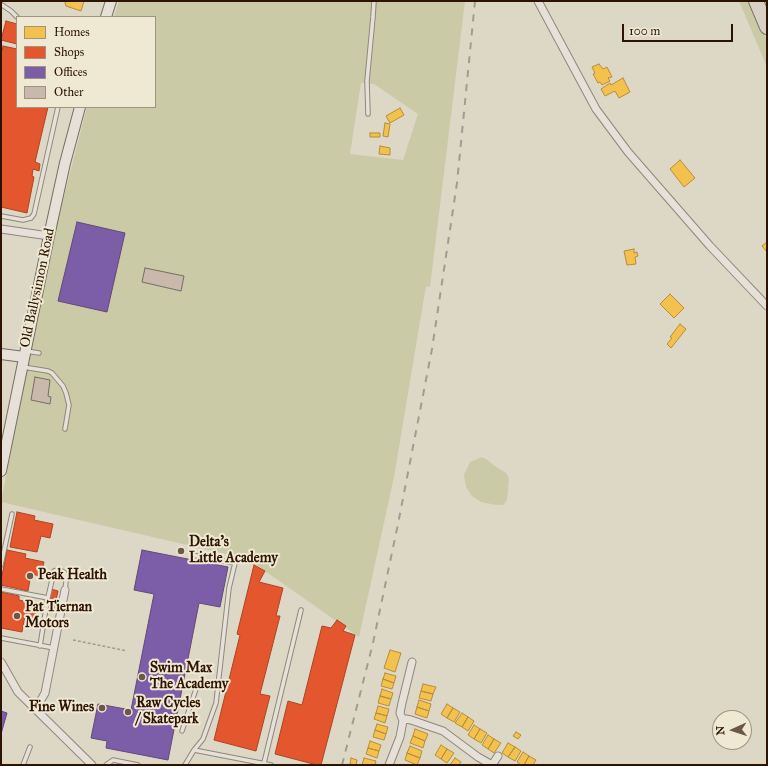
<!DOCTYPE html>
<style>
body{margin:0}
#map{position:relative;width:768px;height:766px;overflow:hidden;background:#ddd7c6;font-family:"IM FELL Great Primer",serif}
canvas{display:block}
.frame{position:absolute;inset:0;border:2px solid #2d1402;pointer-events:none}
.legend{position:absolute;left:16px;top:16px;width:140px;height:92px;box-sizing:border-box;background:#efe8d3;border:1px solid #a1937f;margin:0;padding:5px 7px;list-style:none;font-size:12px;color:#2d1402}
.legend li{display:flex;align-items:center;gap:8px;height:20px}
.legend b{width:20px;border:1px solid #a1937f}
.north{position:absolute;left:712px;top:710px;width:40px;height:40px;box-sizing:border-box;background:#efe8d3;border:1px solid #a1937f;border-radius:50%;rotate:267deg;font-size:11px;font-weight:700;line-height:16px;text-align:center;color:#2d1402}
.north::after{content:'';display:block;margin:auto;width:14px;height:18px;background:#6b5847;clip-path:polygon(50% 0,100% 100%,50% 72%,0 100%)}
.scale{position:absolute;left:622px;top:24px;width:111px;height:18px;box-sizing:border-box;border:2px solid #2d1402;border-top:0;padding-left:5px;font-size:12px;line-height:14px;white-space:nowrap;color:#2d1402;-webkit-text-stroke:3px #efe8d3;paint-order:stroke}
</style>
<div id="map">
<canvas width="768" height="766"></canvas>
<div class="frame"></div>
<ul class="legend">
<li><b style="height:11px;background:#f2c14e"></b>Homes</li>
<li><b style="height:11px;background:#e4572e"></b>Shops</li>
<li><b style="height:11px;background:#7b5ea7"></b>Offices</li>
<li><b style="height:11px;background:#c9b9ad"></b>Other</li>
</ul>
<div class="north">N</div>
<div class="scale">100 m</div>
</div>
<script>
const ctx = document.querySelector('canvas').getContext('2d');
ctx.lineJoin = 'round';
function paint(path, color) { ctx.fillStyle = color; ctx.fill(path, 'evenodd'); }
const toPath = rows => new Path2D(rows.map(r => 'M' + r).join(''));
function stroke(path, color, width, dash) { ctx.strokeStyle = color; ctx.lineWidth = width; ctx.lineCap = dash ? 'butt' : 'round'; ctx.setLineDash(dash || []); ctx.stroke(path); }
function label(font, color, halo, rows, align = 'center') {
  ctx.font = font + ' "IM FELL Great Primer",serif'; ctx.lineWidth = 4; ctx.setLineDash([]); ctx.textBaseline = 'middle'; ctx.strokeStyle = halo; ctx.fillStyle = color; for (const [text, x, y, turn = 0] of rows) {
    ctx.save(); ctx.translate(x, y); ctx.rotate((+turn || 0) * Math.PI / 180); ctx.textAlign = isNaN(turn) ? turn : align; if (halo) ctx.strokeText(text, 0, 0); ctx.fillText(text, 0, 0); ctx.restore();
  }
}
const green = toPath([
 [119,1,465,1,430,287,426,286,394,477,359,637,248,559,1,502,54,235,87,107,155,107,155,17,114,17],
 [361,83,374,84,418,114,403,160,350,154],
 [739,1,750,1,767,41,767,67],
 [482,457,486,459,499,469,506,473,509,478,507,500,503,505,496,505,481,502,472,496,466,487,464,475,470,462]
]);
const homes = toPath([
 [66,1,84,1,81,11,66,6,65,3,66,1],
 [599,64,603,69,607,67,612,77,608,78,610,81,602,85,600,82,598,83,593,74,595,73,592,67,599,64],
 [623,78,630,92,619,98,615,91,605,96,601,89,610,83,611,85,623,78],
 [400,108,404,115,390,123,386,116,400,108],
 [385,123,390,124,388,137,383,136,385,123],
 [370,133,380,133,380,137,370,137,370,133],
 [380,146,390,148,390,155,379,154,380,146],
 [680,160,695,178,684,187,670,169,680,160],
 [767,242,767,252,762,246,767,242],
 [634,249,634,253,637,252,638,256,635,257,636,264,627,265,624,251,634,249],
 [670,294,684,308,674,318,660,304,670,294],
 [680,324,686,329,671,348,667,344,672,338,670,337,680,324],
 [390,650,401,653,395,672,384,668,390,650],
 [385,673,396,676,394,683,383,679,385,673],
 [383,679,394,683,392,689,381,686,383,679],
 [423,684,436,687,433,694,421,691,423,684],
 [382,689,393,693,391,699,380,696,382,689],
 [421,691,433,694,431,701,419,698,421,691],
 [380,696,391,699,389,706,378,703,380,696],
 [419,700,431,704,429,711,417,707,419,700],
 [447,704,453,708,447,718,441,714,447,704],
 [378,706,389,709,387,716,376,713,378,706],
 [417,707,429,711,427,718,415,714,417,707],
 [453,708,460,712,454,722,447,718,453,708],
 [376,713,387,716,385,723,374,719,376,713],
 [462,713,468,717,462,727,455,723,462,713],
 [468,717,474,721,468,731,462,727,468,717],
 [377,724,388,727,386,734,375,730,377,724],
 [474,725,480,729,474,739,468,735,474,725],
 [415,729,428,734,425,741,413,736,415,729],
 [480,729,487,733,481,743,474,739,480,729],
 [375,730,386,734,384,740,373,737,375,730],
 [516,732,521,735,518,739,513,736,516,732],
 [488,735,494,739,488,749,482,745,488,735],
 [413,736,425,741,423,748,410,743,413,736],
 [494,739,501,743,494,753,488,749,494,739],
 [370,741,381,745,379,751,368,748,370,741],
 [508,743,515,747,508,757,502,753,508,743],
 [441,745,447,749,441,759,435,755,441,745],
 [410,746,422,751,420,758,407,753,410,746],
 [515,747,521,751,515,761,508,757,515,747],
 [368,748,379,751,377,758,366,754,368,748],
 [447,749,454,753,447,763,441,759,447,749],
 [523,752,529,756,524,765,521,765,517,762,523,752],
 [407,753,420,758,417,765,405,760,407,753],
 [529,756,536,760,533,765,524,765,529,756],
 [351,758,357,760,356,765,350,764,351,758],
 [364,758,376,761,375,765,362,765,364,758],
 [455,758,461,762,459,765,450,765,455,758]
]);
const shops = toPath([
 [6,21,17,24,17,44,1,40,6,21],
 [3,46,17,49,17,107,48,107,35,162,40,164,39,171,33,169,32,176,34,177,27,213,1,207,1,51,2,51,3,46],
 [17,512,35,516,34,520,53,524,50,538,41,536,37,552,10,547,17,512],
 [7,550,26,554,25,558,44,562,41,576,31,574,28,591,1,585,1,581,7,550],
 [254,565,265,571,259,582,283,588,276,616,280,616,260,694,270,696,256,751,214,740,240,635,237,634,254,565],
 [51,589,58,591,54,609,47,608,51,589],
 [1,592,19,596,19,600,37,604,34,618,25,616,22,632,1,628,1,592],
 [337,620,346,626,343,631,355,635,321,765,317,765,275,754,288,701,302,705,322,626,331,628,337,620]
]);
const offices = toPath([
 [77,222,125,233,107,312,58,301,77,222],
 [142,550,228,567,220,607,199,603,168,760,106,748,107,741,91,738,98,704,131,710,154,594,134,590,142,550],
 [1,711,7,713,1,734,1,711]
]);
const building = toPath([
 [145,268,184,276,181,291,142,282,145,268],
 [35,377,50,380,48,396,51,397,50,404,31,400,35,377]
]);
const path = toPath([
 [73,640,127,651]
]);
const lane = toPath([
 [2,5,11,11,17,17],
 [368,114,367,81,373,17,374,1],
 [1,216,23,220,31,218,34,214,58,107],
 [26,351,39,353],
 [23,367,48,371,52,373,63,386,66,393,69,405,65,429],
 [192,555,235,563,229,588,216,703,203,739,194,750],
 [1,565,12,514],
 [1,589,48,598],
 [1,638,54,648],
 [40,646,47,602,54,571,58,570,62,571,65,573,66,582,65,590],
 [182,731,198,683,218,687],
 [264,763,301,610],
 [23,765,30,747],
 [106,765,113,760,138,765],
 [185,765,194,750,271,765]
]);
const street = toPath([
 [538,1,596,109,628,152,710,246,767,306],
 [1,229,49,236],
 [1,662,18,692,92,765],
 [34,708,41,700,45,693,65,590],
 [403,721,400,713,402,703,412,662],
 [389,765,400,737,403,721,406,719,411,720,443,731,478,757,492,765],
 [492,765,498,756]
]);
const secondary = toPath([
 [106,17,111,1],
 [1,354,24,357],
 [1,471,49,236,65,163,80,107]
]);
const highway = toPath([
 [756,1,767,27]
]);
const rail = toPath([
 [342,765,373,643,398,524,432,349,457,183,475,1]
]);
const markers = [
 [181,551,4,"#6b5847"],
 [30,576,4,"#6b5847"],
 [17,616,4,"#6b5847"],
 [142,677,4,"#6b5847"],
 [102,708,4,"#6b5847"],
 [128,712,4,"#6b5847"]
];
const streetNames = [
 ["Old Ballysimon Road",38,288,-78]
];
const poiNames = [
 ["Delta's",189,543],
 ["Little Academy",189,559],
 ["Peak Health",38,576],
 ["Pat Tiernan",25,608],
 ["Motors",25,624],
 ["Swim Max",150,669],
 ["The Academy",150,685],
 ["Raw Cycles",136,704],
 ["/ Skatepark",136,720],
 ["Fine Wines",94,708,"right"]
];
paint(green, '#cacaa7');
paint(homes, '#f2c14e');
stroke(homes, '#b78d37', 1);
paint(shops, '#e4572e');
stroke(shops, '#ad4321', 1);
paint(offices, '#7b5ea7');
stroke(offices, '#644876', 1);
paint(building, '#c9b9ad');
stroke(building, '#746d62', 1);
stroke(lane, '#8e877b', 5.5);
stroke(street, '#8e877b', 9);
stroke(secondary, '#746d62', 12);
stroke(highway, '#746d62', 16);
stroke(path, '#a19c93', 1.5, [3, 2]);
stroke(lane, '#e5e1d9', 3.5);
stroke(street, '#e5e1d9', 7);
stroke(secondary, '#e5e1d9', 10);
stroke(highway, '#d9d2c4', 14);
stroke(rail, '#a19c93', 2, [7, 7]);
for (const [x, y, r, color] of markers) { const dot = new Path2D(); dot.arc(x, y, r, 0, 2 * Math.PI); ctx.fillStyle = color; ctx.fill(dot); stroke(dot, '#efe8d3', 1.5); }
label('14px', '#2d1402', '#efe8d3', streetNames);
label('bold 14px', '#2d1402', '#efe8d3', poiNames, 'left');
</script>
